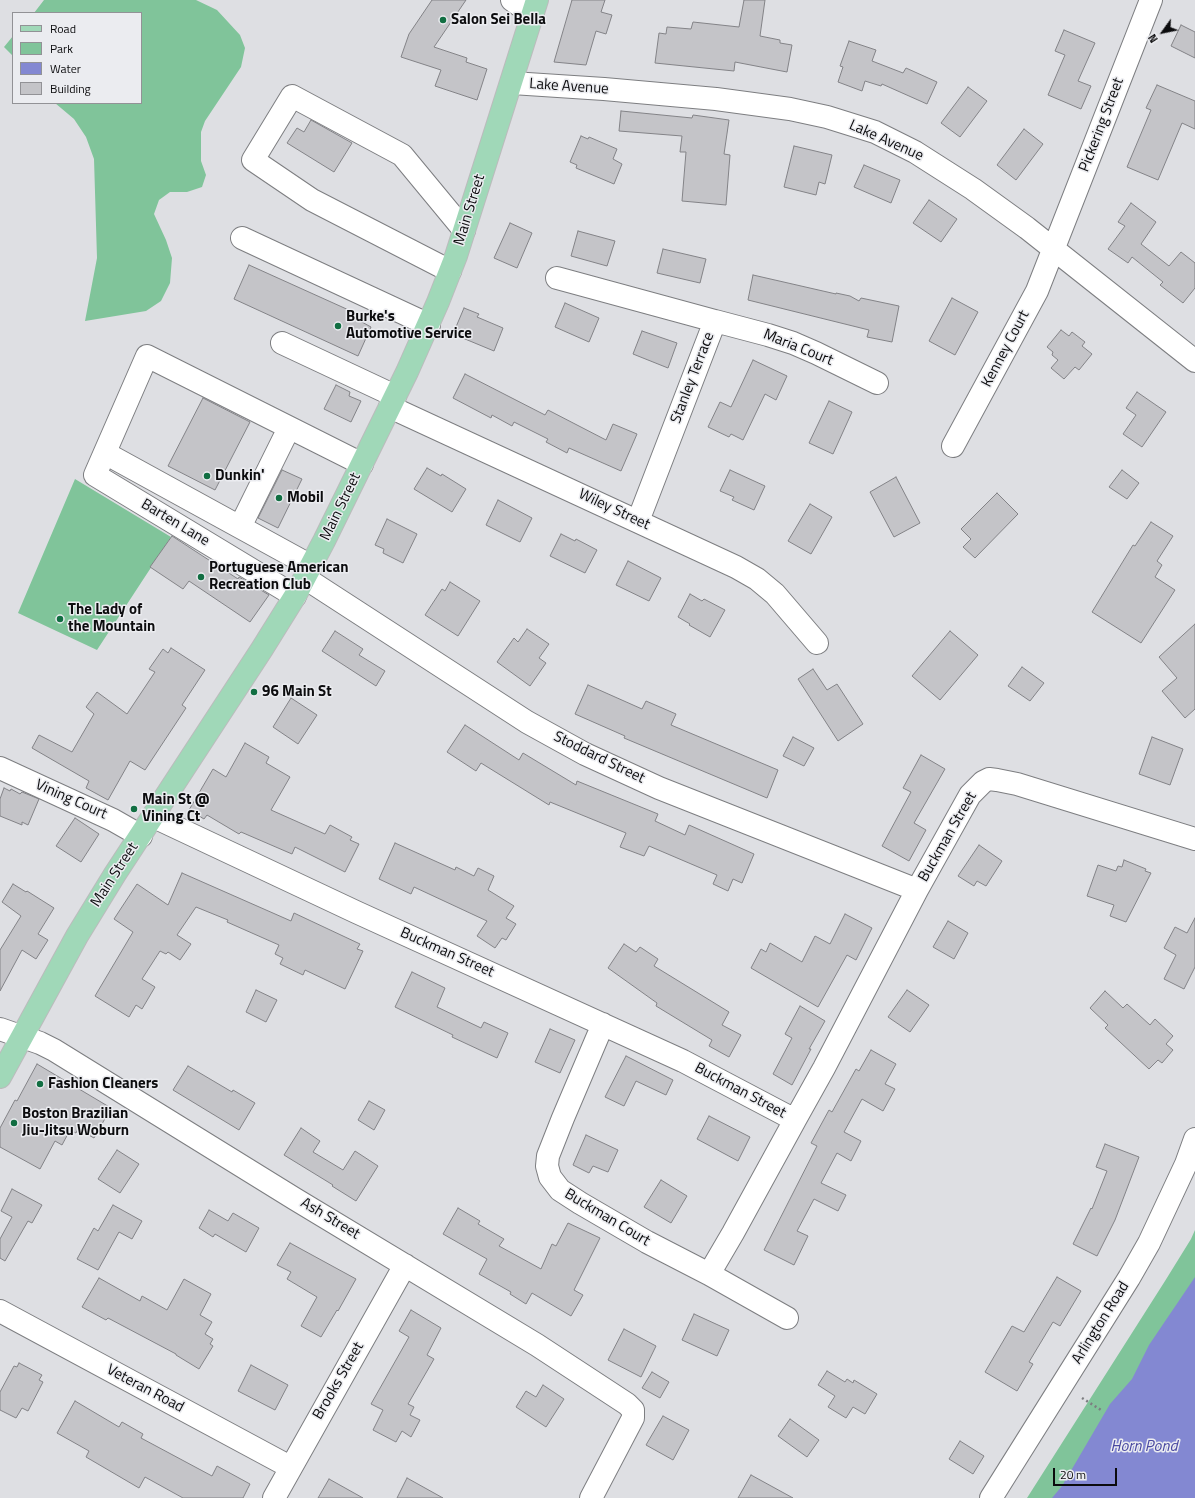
<!DOCTYPE html>
<style>
body{margin:0}
#map{position:relative;width:1195px;height:1498px;overflow:hidden;background:#dedfe3;font-family:"Titillium Web",sans-serif}
canvas{display:block}
.legend{position:absolute;left:12px;top:12px;width:130px;height:92px;box-sizing:border-box;background:#ebecf0;border:1px solid #929296;margin:0;padding:5px 7px;list-style:none;font-size:12px;color:#0c0c0e}
.legend li{display:flex;align-items:center;gap:8px;height:20px}
.legend b{width:20px;border:1px solid #929296}
.north{position:absolute;left:1143px;top:12px;width:40px;height:40px;-webkit-text-stroke:3px #ebecf0;paint-order:stroke;rotate:237deg;font-size:11px;font-weight:700;line-height:16px;text-align:center;color:#0c0c0e}
.north::after{content:'';display:block;margin:auto;width:14px;height:18px;background:#0c0c0e;clip-path:polygon(50% 0,100% 100%,50% 72%,0 100%)}
.scale{position:absolute;left:1053px;top:1468px;width:64px;height:18px;box-sizing:border-box;border:2px solid #0c0c0e;border-top:0;padding-left:5px;font-size:12px;line-height:14px;white-space:nowrap;color:#0c0c0e;-webkit-text-stroke:3px #ebecf0;paint-order:stroke}
</style>
<div id="map">
<canvas width="1195" height="1498"></canvas>
<ul class="legend">
<li><b style="height:5px;background:#a0d8b8"></b>Road</li>
<li><b style="height:11px;background:#80c49a"></b>Park</li>
<li><b style="height:11px;background:#8388d2"></b>Water</li>
<li><b style="height:11px;background:#c4c4c8"></b>Building</li>
</ul>
<div class="north">N</div>
<div class="scale">20 m</div>
</div>
<script>
const ctx = document.querySelector('canvas').getContext('2d');
ctx.lineJoin = 'round';
function paint(path, color) { ctx.fillStyle = color; ctx.fill(path, 'evenodd'); }
const toPath = rows => new Path2D(rows.map(r => 'M' + r).join(''));
function stroke(path, color, width, dash) { ctx.strokeStyle = color; ctx.lineWidth = width; ctx.lineCap = dash ? 'butt' : 'round'; ctx.setLineDash(dash || []); ctx.stroke(path); }
function label(font, color, halo, rows, align = 'center') {
  ctx.font = font + ' "Titillium Web",sans-serif'; ctx.lineWidth = 3; ctx.setLineDash([]); ctx.textBaseline = 'middle'; ctx.strokeStyle = halo; ctx.fillStyle = color; for (const [text, x, y, turn = 0] of rows) {
    ctx.save(); ctx.translate(x, y); ctx.rotate((+turn || 0) * Math.PI / 180); ctx.textAlign = isNaN(turn) ? turn : align; if (halo) ctx.strokeText(text, 0, 0); ctx.fillText(text, 0, 0); ctx.restore();
  }
}
const green = toPath([
 [44,0,196,0,217,10,240,35,245,48,241,67,205,121,201,132,201,161,206,175,202,187,187,192,170,192,159,200,154,214,166,240,172,258,170,283,161,301,146,311,85,321,97,258,94,159,86,137,74,119,55,103,141,103,141,13,34,13],
 [13,36,13,56,4,47],
 [75,479,171,537,97,650,18,613],
 [1195,1230,1195,1498,1027,1498,1165,1281,1191,1239]
]);
const water = toPath([
 [1195,1277,1195,1498,1052,1498,1062,1486,1110,1404,1132,1379,1149,1345]
]);
const building = toPath([
 [432,0,466,0,434,47,467,58,466,62,487,69,477,100,435,86,441,70,401,57,409,34,432,0],
 [572,0,605,0,601,12,612,15,606,34,596,31,586,65,554,62,572,0],
 [744,0,765,0,760,36,780,40,780,43,792,45,787,72,735,62,734,71,655,63,659,33,666,34,667,27,691,29,693,22,739,27,744,0],
 [1181,25,1195,32,1195,58,1171,46,1181,25],
 [1064,30,1095,43,1078,81,1091,86,1081,109,1048,95,1065,55,1055,51,1064,30],
 [849,41,876,50,872,61,903,73,906,68,937,82,927,104,882,84,881,86,865,81,862,91,838,82,843,67,840,66,849,41],
 [1157,85,1195,101,1195,129,1182,123,1158,180,1127,167,1151,110,1146,108,1157,85],
 [968,87,987,101,960,137,941,123,968,87],
 [621,111,692,118,693,115,729,120,724,154,730,155,726,205,682,201,686,152,680,152,682,136,619,131,621,111],
 [311,120,352,143,334,172,287,143,297,128,304,132,311,120],
 [1024,129,1043,144,1016,180,997,165,1024,129],
 [581,136,588,139,589,137,617,149,613,159,622,164,614,184,576,168,577,165,570,162,581,136],
 [794,146,832,155,825,184,819,182,816,195,784,187,794,146],
 [864,165,900,180,891,203,854,187,864,165],
 [929,200,957,219,941,242,913,223,929,200],
 [1131,203,1156,222,1141,244,1169,266,1181,252,1195,263,1195,288,1183,303,1160,285,1163,282,1132,257,1128,263,1108,249,1125,226,1118,222,1131,203],
 [510,223,532,233,517,268,494,258,510,223],
 [578,231,615,241,607,266,571,256,578,231],
 [663,249,706,259,700,283,657,273,663,249],
 [249,265,362,316,360,321,371,327,358,356,234,299,249,265],
 [753,275,836,294,836,293,850,296,859,301,861,298,899,306,892,342,867,337,869,330,748,300,753,275],
 [952,298,978,312,955,355,929,341,952,298],
 [565,303,599,318,589,342,555,327,565,303],
 [464,308,479,314,477,317,503,328,494,351,453,334,464,308],
 [1061,330,1069,336,1072,332,1085,342,1082,346,1092,354,1079,370,1075,367,1064,379,1051,368,1058,360,1052,355,1053,352,1047,347,1061,330],
 [642,331,677,343,668,368,633,354,642,331],
 [753,360,787,376,776,400,765,394,743,440,731,434,729,437,708,427,720,402,731,407,753,360],
 [465,374,545,415,548,410,606,440,613,424,637,434,621,471,569,448,567,453,546,442,548,439,514,422,512,426,492,415,491,418,453,398,465,374],
 [336,385,350,392,349,396,361,401,351,422,324,409,336,385],
 [1137,392,1166,412,1142,447,1123,434,1136,415,1126,408,1137,392],
 [203,398,250,422,215,490,168,466,203,398],
 [829,401,852,412,833,454,809,443,829,401],
 [427,468,441,476,442,474,466,489,452,512,414,489,427,468],
 [282,470,302,479,278,528,258,518,282,470],
 [730,470,765,486,754,510,732,500,734,497,720,491,730,470],
 [1122,470,1139,483,1127,499,1109,487,1122,470],
 [896,477,920,523,894,537,870,492,896,477],
 [997,493,1018,514,975,558,963,547,971,539,961,529,997,493],
 [498,500,532,518,520,542,486,525,498,500],
 [810,504,832,517,811,554,788,541,810,504],
 [387,519,417,534,403,563,383,553,384,549,375,545,387,519],
 [1151,522,1173,536,1157,561,1162,565,1155,577,1175,590,1141,643,1092,612,1133,545,1135,546,1151,522],
 [561,534,575,541,576,539,597,550,585,573,550,556,561,534],
 [172,536,238,579,239,577,269,595,250,622,189,581,183,589,150,567,172,536],
 [628,561,661,578,649,601,616,585,628,561],
 [450,582,480,601,458,636,425,615,442,589,445,591,450,582],
 [690,594,702,601,704,599,725,610,710,637,689,625,690,624,678,617,690,594],
 [1195,624,1195,709,1185,718,1162,691,1177,678,1159,657,1195,624],
 [527,629,549,644,539,658,546,663,530,686,497,662,514,638,518,642,527,629],
 [335,631,363,649,359,655,385,671,376,686,322,651,335,631],
 [950,631,978,655,940,700,912,676,950,631],
 [171,648,205,670,182,705,186,708,145,770,130,761,108,800,86,788,89,781,32,748,39,735,72,752,94,714,86,707,97,692,127,714,155,672,149,669,163,649,168,653,171,648],
 [1022,667,1044,683,1030,701,1008,686,1022,667],
 [813,669,827,690,837,684,863,724,838,741,798,679,813,669],
 [588,685,642,709,646,701,676,714,671,725,778,770,767,798,624,738,625,736,575,714,588,685],
 [291,698,317,715,298,744,273,727,291,698],
 [465,725,519,760,523,753,576,785,577,781,658,814,655,821,685,835,689,825,754,854,742,883,733,879,728,891,713,884,717,875,649,846,644,856,620,847,626,833,550,802,549,805,481,763,476,771,447,752,465,725],
 [793,737,814,748,804,766,783,756,793,737],
 [1152,737,1183,749,1170,785,1139,774,1152,737],
 [245,743,269,757,266,763,290,777,271,810,325,834,330,825,352,837,350,840,359,844,345,872,295,847,292,854,241,832,239,834,207,815,204,819,189,810,213,769,226,777,245,743],
 [921,755,945,769,914,823,926,830,909,861,882,846,911,792,903,788,921,755],
 [4,788,10,791,11,789,20,794,22,792,39,799,28,825,22,822,22,825,0,816,0,799,4,788],
 [75,818,99,834,81,862,56,846,75,818],
 [395,843,455,870,456,867,474,876,478,868,494,876,488,890,514,906,506,918,516,924,506,940,502,938,495,948,477,936,487,921,414,887,411,894,379,879,395,843],
 [979,845,1002,861,986,886,977,881,974,886,958,876,979,845],
 [1124,860,1146,869,1145,871,1151,873,1126,922,1110,916,1114,905,1087,896,1098,865,1116,871,1118,866,1122,867,1124,860],
 [182,873,291,921,294,913,360,944,357,949,363,951,345,989,305,970,303,975,280,964,283,958,275,954,279,945,227,922,228,920,196,907,177,935,191,944,180,960,168,952,166,954,160,951,142,979,155,987,142,1009,136,1005,129,1017,95,996,133,932,114,919,137,884,168,905,182,873],
 [13,884,26,892,27,891,54,908,38,934,48,940,36,959,22,950,0,991,0,950,21,916,2,902,13,884],
 [845,914,872,928,856,960,847,955,818,1007,751,968,761,949,766,952,770,943,802,962,815,936,830,944,845,914],
 [1195,918,1195,967,1184,989,1164,979,1176,955,1164,948,1175,927,1187,933,1195,918],
 [948,921,968,933,954,959,933,947,948,921],
 [624,944,636,952,640,947,658,959,654,966,729,1012,722,1025,741,1035,729,1057,709,1046,712,1040,656,1006,657,1003,608,968,624,944],
 [412,972,445,988,437,1007,481,1028,484,1022,508,1033,497,1058,452,1037,453,1035,395,1007,412,972],
 [256,990,277,1000,266,1022,246,1012,256,990],
 [907,990,929,1005,910,1032,888,1017,907,990],
 [1105,991,1123,1008,1127,1004,1150,1025,1155,1019,1173,1036,1166,1044,1173,1050,1162,1063,1158,1060,1149,1069,1105,1028,1108,1025,1090,1008,1105,991],
 [800,1006,825,1021,809,1049,811,1049,792,1085,773,1074,792,1038,785,1034,800,1006],
 [550,1029,575,1040,560,1073,535,1062,550,1029],
 [871,1050,896,1064,885,1084,895,1089,883,1111,862,1099,844,1132,861,1141,851,1161,837,1153,821,1183,846,1195,838,1211,814,1199,797,1231,808,1236,794,1265,764,1250,817,1146,811,1143,829,1110,832,1112,856,1069,859,1071,871,1050],
 [626,1056,673,1080,666,1095,636,1081,624,1106,605,1097,626,1056],
 [37,1064,111,1108,94,1138,78,1129,76,1133,70,1130,62,1145,55,1141,40,1169,0,1147,0,1128,15,1100,17,1101,37,1064],
 [188,1066,232,1092,233,1090,255,1103,239,1130,173,1090,188,1066],
 [369,1101,385,1110,374,1130,358,1120,369,1101],
 [709,1116,750,1137,738,1161,697,1139,709,1116],
 [301,1128,320,1141,313,1152,343,1170,355,1151,378,1166,356,1201,332,1186,333,1185,284,1155,301,1128],
 [586,1135,618,1150,608,1172,593,1166,589,1173,573,1165,586,1135],
 [1105,1144,1139,1157,1115,1220,1097,1256,1073,1244,1091,1208,1092,1209,1107,1171,1096,1167,1105,1144],
 [117,1150,139,1164,120,1193,98,1179,117,1150],
 [661,1180,687,1196,671,1223,644,1207,661,1180],
 [12,1189,42,1205,32,1223,28,1221,5,1261,0,1258,0,1239,12,1217,1,1211,12,1189],
 [113,1205,142,1221,132,1239,119,1232,98,1270,77,1259,94,1228,98,1231,113,1205],
 [458,1208,480,1221,478,1224,504,1239,499,1246,541,1269,552,1244,556,1246,568,1223,600,1238,574,1290,583,1295,571,1316,532,1293,526,1304,510,1294,511,1292,479,1274,487,1259,443,1234,458,1208],
 [209,1210,228,1221,233,1213,259,1228,246,1252,215,1234,213,1237,199,1228,209,1210],
 [290,1243,356,1279,338,1311,337,1310,321,1337,301,1326,317,1297,287,1279,291,1272,277,1265,290,1243],
 [1057,1277,1081,1291,1060,1326,1053,1322,1029,1362,1033,1364,1017,1391,985,1372,1012,1326,1024,1332,1057,1277],
 [99,1278,140,1301,142,1296,167,1310,184,1279,211,1294,200,1315,212,1322,205,1334,213,1339,210,1344,213,1346,199,1369,176,1355,176,1354,108,1318,106,1320,82,1307,99,1278],
 [411,1310,441,1328,427,1355,434,1359,408,1404,414,1407,410,1415,420,1420,411,1437,402,1431,396,1442,373,1430,383,1410,371,1404,409,1337,399,1331,411,1310],
 [694,1314,729,1330,717,1356,682,1340,694,1314],
 [624,1329,656,1346,641,1377,608,1360,624,1329],
 [19,1363,42,1375,39,1380,43,1382,28,1411,22,1408,16,1418,0,1410,0,1392,14,1366,17,1367,19,1363],
 [251,1365,288,1385,275,1410,238,1391,251,1365],
 [827,1371,845,1382,847,1379,853,1383,854,1380,877,1394,865,1414,853,1407,846,1418,828,1407,835,1396,818,1385,827,1371],
 [652,1372,669,1382,660,1398,642,1388,652,1372],
 [543,1385,564,1399,546,1427,516,1407,526,1391,536,1397,543,1385],
 [75,1401,119,1427,122,1422,143,1434,141,1438,212,1476,217,1466,250,1484,243,1498,183,1498,145,1477,139,1488,86,1457,89,1451,57,1433,75,1401],
 [663,1416,689,1430,673,1460,646,1445,663,1416],
 [790,1419,819,1440,807,1457,778,1436,790,1419],
 [960,1441,984,1456,973,1474,949,1459,960,1441],
 [751,1475,793,1498,738,1498,751,1475],
 [407,1478,443,1498,397,1498,407,1478],
 [329,1479,363,1498,318,1498,329,1479]
]);
const path = toPath([
 [1082,1398,1101,1410]
]);
const minor = toPath([
 [512,0,533,15],
 [512,83,604,89,716,99,790,109,827,117,875,132,915,152,973,189,1027,228,1195,361],
 [242,238,429,325],
 [450,271,312,200,253,160,292,96,402,155,464,230],
 [557,278,715,321,638,521],
 [715,321,768,335,793,343,816,353,877,383],
 [282,343,395,396],
 [390,407,736,567,757,579,775,594,817,643],
 [953,446,1037,291,1151,0],
 [105,453,311,566],
 [240,527,289,428],
 [305,578,527,722,585,754,659,788,917,890],
 [295,596,95,475,147,356,362,464],
 [0,768,113,820,141,836],
 [154,817,356,912,683,1061,795,1120,824,1068,917,890,970,795,983,782,989,779,997,780,1017,784,1195,839],
 [603,1024,563,1118,548,1156,547,1166,550,1177,560,1190,580,1203,647,1242,709,1274,733,1233,795,1120],
 [0,1029,40,1043,54,1050,295,1199,537,1345,627,1404,633,1410,633,1418,591,1498],
 [709,1274,787,1318],
 [0,1311,290,1467],
 [274,1498,405,1265],
 [991,1498,1129,1278,1149,1243,1186,1164,1195,1139]
]);
const major = toPath([
 [0,1077,77,936,115,874,262,649,295,596,324,541,407,372,438,302,456,256,537,0]
]);
const markers = [
 [443,20,4,"#116e42"],
 [338,326,4,"#116e42"],
 [207,476,4,"#116e42"],
 [279,498,4,"#116e42"],
 [201,577,4,"#116e42"],
 [60,619,4,"#116e42"],
 [254,692,4,"#116e42"],
 [134,809,4,"#116e42"],
 [40,1084,4,"#116e42"],
 [14,1123,4,"#116e42"]
];
const poiNames = [
 ["Salon Sei Bella",451,20],
 ["Burke's",346,317],
 ["Automotive Service",346,334],
 ["Dunkin'",215,476],
 ["Mobil",287,498],
 ["Portuguese American",209,568],
 ["Recreation Club",209,585],
 ["The Lady of",68,610],
 ["the Mountain",68,627],
 ["96 Main St",262,692],
 ["Main St @",142,800],
 ["Vining Ct",142,817],
 ["Fashion Cleaners",48,1084],
 ["Boston Brazilian",22,1114],
 ["Jiu-Jitsu Woburn",22,1131]
];
const streetNames = [
 ["Lake Avenue",569,87,4],
 ["Pickering Street",1102,125,-69],
 ["Lake Avenue",886,141,24],
 ["Main Street",470,210,-73],
 ["Maria Court",798,348,22],
 ["Kenney Court",1006,349,-62],
 ["Stanley Terrace",693,378,-69],
 ["Main Street",341,507,-64],
 ["Wiley Street",614,510,25],
 ["Barten Lane",175,523,31],
 ["Stoddard Street",599,758,26],
 ["Vining Court",71,800,24],
 ["Buckman Street",948,837,-60],
 ["Main Street",115,875,-57],
 ["Buckman Street",447,953,24],
 ["Buckman Street",740,1091,28],
 ["Buckman Court",607,1218,31],
 ["Ash Street",330,1219,31],
 ["Arlington Road",1101,1323,-58],
 ["Brooks Street",339,1381,-60],
 ["Veteran Road",145,1389,28]
];
const waterNames = [
 ["Horn Pond",1144,1447]
];
paint(green, '#80c49a');
paint(water, '#8388d2');
paint(building, '#c4c4c8');
stroke(building, '#838387', 1);
stroke(minor, '#7d7e81', 24);
stroke(major, '#bbbbbc', 24);
stroke(path, '#7c7d80', 2.5, [2, 3]);
stroke(minor, '#fff', 22);
stroke(major, '#a0d8b8', 22);
for (const [x, y, r, color] of markers) { const dot = new Path2D(); dot.arc(x, y, r, 0, 2 * Math.PI); ctx.fillStyle = color; ctx.fill(dot); stroke(dot, '#ebecf0', 1.5); }
label('bold 15px', '#0c0c0e', '#ebecf0', poiNames, 'left');
label('15px', '#0c0c0e', '#ebecf0', streetNames);
label('italic 16px', '#4948a1', '#ebecf0', waterNames);
</script>
